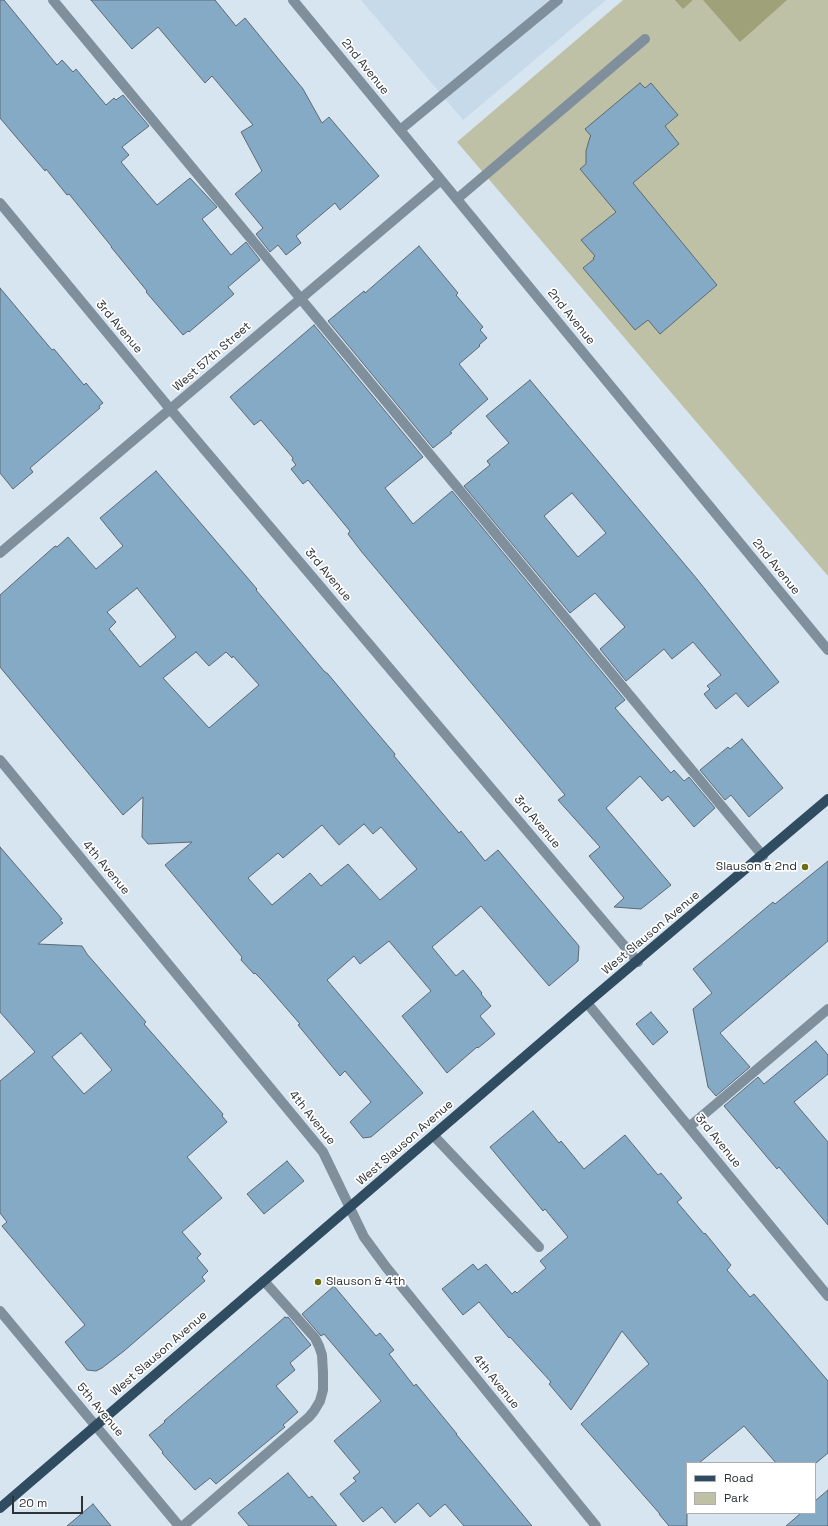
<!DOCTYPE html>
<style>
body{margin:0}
#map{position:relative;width:828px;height:1526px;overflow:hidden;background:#d7e5f0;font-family:"Space Grotesk",sans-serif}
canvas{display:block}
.legend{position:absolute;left:686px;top:1462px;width:130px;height:52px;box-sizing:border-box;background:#fff;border:1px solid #abadaf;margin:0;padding:5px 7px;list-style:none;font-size:12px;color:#2d3337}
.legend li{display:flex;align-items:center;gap:8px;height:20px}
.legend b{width:20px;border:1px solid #abadaf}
.scale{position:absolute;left:12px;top:1496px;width:71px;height:18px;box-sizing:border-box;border:2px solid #2d3337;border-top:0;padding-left:5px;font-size:12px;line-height:14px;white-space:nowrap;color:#2d3337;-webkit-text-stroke:3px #fff;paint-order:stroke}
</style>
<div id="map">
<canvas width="828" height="1526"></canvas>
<ul class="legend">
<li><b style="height:5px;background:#2f4c61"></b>Road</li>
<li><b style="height:11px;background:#bfc1a6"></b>Park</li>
</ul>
<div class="scale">20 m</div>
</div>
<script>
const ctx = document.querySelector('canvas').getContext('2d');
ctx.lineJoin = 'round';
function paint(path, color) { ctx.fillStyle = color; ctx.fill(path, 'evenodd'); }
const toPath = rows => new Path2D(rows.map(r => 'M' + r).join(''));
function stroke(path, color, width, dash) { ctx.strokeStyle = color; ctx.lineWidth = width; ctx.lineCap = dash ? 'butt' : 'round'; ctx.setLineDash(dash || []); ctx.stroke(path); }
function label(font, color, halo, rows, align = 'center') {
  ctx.font = font + ' "Space Grotesk",sans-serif'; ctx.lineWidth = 3.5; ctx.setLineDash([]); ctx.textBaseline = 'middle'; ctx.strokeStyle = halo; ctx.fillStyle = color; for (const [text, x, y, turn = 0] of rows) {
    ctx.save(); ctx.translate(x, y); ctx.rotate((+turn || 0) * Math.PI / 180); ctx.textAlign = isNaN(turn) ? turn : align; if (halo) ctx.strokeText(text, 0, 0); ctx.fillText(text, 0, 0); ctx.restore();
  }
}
const built = toPath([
 [361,0,606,0,463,120]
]);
const green = toPath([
 [623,0,828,0,828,576,457,142]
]);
const water = toPath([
 [675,0,693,0,683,9],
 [703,0,787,0,740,42]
]);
const building = toPath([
 [0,0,4,0,57,65,62,60,73,72,76,69,106,105,114,98,116,100,123,95,149,126,122,147,129,155,121,162,157,205,190,178,217,207,202,219,231,255,246,242,260,260,228,287,234,294,189,332,188,331,183,335,146,292,147,291,111,247,112,247,69,194,67,195,46,169,45,171,0,118,0,0],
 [91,0,215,0,236,26,245,18,303,89,322,123,329,117,379,176,340,210,335,203,296,236,301,243,286,255,278,245,270,252,256,234,263,228,235,194,262,171,241,132,253,125,212,76,205,83,158,27,132,49,91,0],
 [640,83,645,88,651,83,678,115,665,126,679,144,633,183,717,285,660,334,648,320,635,330,583,268,594,259,593,258,595,256,581,240,616,212,580,169,586,164,586,151,590,137,591,136,585,129,640,83],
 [419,246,458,293,456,295,483,327,480,330,487,338,479,345,480,346,459,364,488,399,450,432,452,433,433,448,328,321,364,291,365,293,419,246],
 [0,288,52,350,54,349,84,385,86,383,103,403,99,406,100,408,30,468,33,472,13,489,0,473,0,288],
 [314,325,423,457,385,488,413,524,452,491,625,700,615,708,671,773,674,770,684,781,689,777,715,808,694,827,668,796,662,801,640,776,606,808,671,885,641,909,614,907,624,898,589,856,600,847,558,800,565,795,361,551,348,534,350,531,308,480,303,484,291,469,296,465,292,460,293,458,261,420,254,425,230,397,314,325],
 [530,380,697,579,779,682,748,707,736,693,716,709,704,694,710,689,707,686,721,675,693,642,672,659,664,649,626,681,600,649,625,627,595,593,570,613,464,486,490,465,487,461,509,443,486,416,530,380],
 [572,493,606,533,578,557,544,516,572,493],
 [156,471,257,589,256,590,324,671,328,674,367,721,395,754,394,756,459,833,461,831,485,861,498,850,579,946,578,961,549,986,481,906,432,947,456,976,463,970,482,993,481,994,491,1006,480,1016,495,1034,478,1048,477,1047,447,1073,402,1016,431,991,389,941,360,964,354,956,327,980,423,1093,371,1137,363,1138,350,1122,371,1102,345,1071,340,1076,298,1025,300,1024,262,980,255,973,254,974,241,960,242,957,165,865,192,842,148,844,142,837,143,797,123,815,0,667,0,595,55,546,57,547,68,537,96,569,123,546,100,518,156,471],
 [137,588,176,637,140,667,109,629,116,622,107,612,137,588],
 [196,652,209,666,226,652,232,658,233,656,259,685,209,728,163,678,196,652],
 [364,824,373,834,381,827,417,869,380,900,348,864,321,886,310,873,272,905,248,878,278,853,283,858,322,825,339,845,364,824],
 [742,739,783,788,749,817,731,795,725,800,700,770,728,747,730,749,742,739],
 [0,847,62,919,60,920,63,923,38,944,82,946,87,954,146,1022,144,1024,223,1114,222,1116,227,1122,187,1157,222,1198,182,1232,201,1254,197,1258,208,1271,202,1277,205,1281,124,1351,102,1368,96,1371,87,1370,65,1342,85,1325,2,1226,7,1222,0,1213,0,1081,35,1052,0,1012,0,847],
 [81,1033,112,1070,84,1094,52,1057,81,1033],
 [828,861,828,941,720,1033,750,1067,716,1096,708,1087,693,1009,712,993,693,969,773,902,775,904,828,861],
 [651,1012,668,1032,653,1045,636,1024,651,1012],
 [816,1041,828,1055,828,1074,794,1102,828,1142,828,1225,779,1167,777,1169,724,1106,758,1077,764,1084,816,1041],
 [533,1111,559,1143,561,1141,584,1169,625,1135,658,1175,661,1173,682,1198,677,1202,704,1234,705,1233,731,1265,727,1270,750,1297,754,1294,828,1381,828,1453,816,1463,776,1463,744,1426,699,1463,687,1463,687,1526,669,1526,659,1514,660,1514,581,1424,649,1364,622,1331,571,1410,549,1384,551,1382,510,1337,509,1338,479,1302,463,1315,442,1289,473,1264,478,1270,486,1264,512,1294,515,1291,517,1293,546,1268,540,1261,568,1237,545,1209,543,1211,490,1147,533,1111],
 [287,1161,304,1181,264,1214,247,1194,287,1161],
 [334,1286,376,1336,380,1333,394,1350,389,1354,414,1386,416,1384,457,1434,456,1434,532,1526,464,1526,445,1504,430,1517,418,1503,395,1523,382,1507,363,1522,340,1494,356,1481,353,1478,360,1472,334,1441,381,1401,324,1334,321,1336,302,1314,334,1286],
 [285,1317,286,1318,288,1317,311,1345,290,1363,295,1370,276,1386,298,1412,283,1425,285,1427,216,1484,210,1478,195,1490,162,1453,163,1452,149,1435,165,1422,164,1421,285,1317],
 [288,1473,309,1498,312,1496,337,1526,249,1526,238,1513,288,1473],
 [828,1490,828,1526,786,1526,801,1513,815,1513,815,1501,828,1490],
 [93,1504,111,1526,67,1526,93,1504]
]);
const minor = toPath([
 [53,0,763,856],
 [293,0,828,650],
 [400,130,558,0],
 [457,199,645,39],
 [0,203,171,410,638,962],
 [0,553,441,180],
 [0,760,323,1152,364,1237,386,1267,596,1526],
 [587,1003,828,1296],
 [689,1127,828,1009],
 [434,1136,539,1247],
 [0,1311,179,1526],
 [183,1526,309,1417,314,1411,320,1401,323,1390,323,1373,322,1355,319,1346,315,1338,264,1281]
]);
const major = toPath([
 [0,1508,587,1003,828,799]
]);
const markers = [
 [805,867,4,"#6d6f13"],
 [318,1282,4,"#6d6f13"]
];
const streetNames = [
 ["2nd Avenue",365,67,51],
 ["2nd Avenue",571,317,51],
 ["3rd Avenue",119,327,50],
 ["West 57th Street",212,357,-41],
 ["2nd Avenue",776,567,51],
 ["3rd Avenue",328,575,50],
 ["3rd Avenue",537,822,50],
 ["4th Avenue",106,868,50],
 ["West Slauson Avenue",651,933,-40],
 ["4th Avenue",312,1118,51],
 ["3rd Avenue",718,1141,51],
 ["West Slauson Avenue",405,1143,-41],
 ["West Slauson Avenue",159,1354,-41],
 ["4th Avenue",496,1382,51],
 ["5th Avenue",100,1410,50]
];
const poiNames = [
 ["Slauson & 2nd",797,867],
 ["Slauson & 4th",326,1282,"left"]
];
paint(built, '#c6dae9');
paint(green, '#bfc1a6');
paint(water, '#9fa278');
paint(building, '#85aac6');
stroke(building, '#5d6973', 1);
stroke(minor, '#808f9c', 10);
stroke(major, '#2f4c61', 10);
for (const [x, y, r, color] of markers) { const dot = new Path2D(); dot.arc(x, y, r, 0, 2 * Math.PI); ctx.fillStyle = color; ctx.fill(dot); stroke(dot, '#fff', 1.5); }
label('12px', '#2d3337', '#fff', streetNames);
label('12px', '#2d3337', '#fff', poiNames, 'right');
</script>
